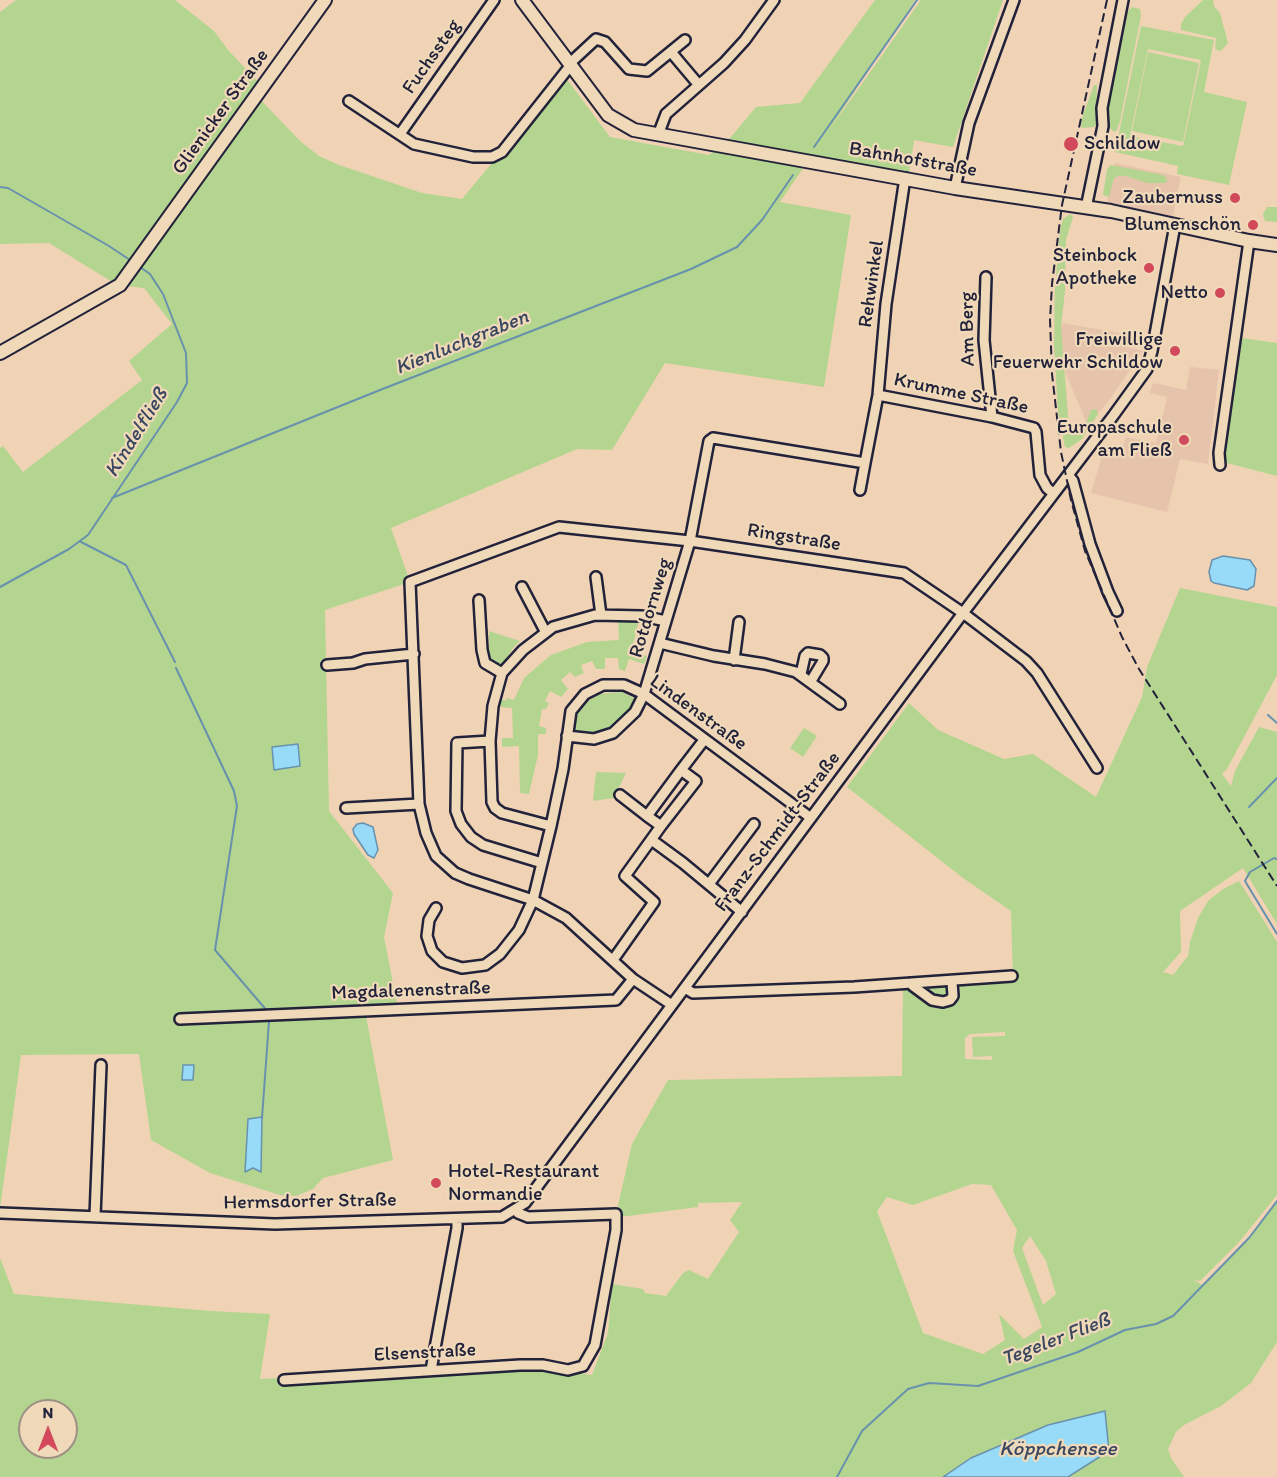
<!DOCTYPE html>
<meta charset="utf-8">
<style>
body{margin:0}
#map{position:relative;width:1277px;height:1477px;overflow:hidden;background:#f0d3b5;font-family:Itim,sans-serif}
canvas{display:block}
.north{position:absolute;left:18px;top:1399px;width:60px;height:60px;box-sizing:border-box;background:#efd9b8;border:2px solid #9d9086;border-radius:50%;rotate:0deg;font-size:16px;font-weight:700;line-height:24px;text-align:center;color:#22223b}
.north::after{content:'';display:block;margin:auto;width:21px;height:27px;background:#d1495b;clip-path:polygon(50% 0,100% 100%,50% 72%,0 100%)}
</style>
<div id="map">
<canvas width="1277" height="1477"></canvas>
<div class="north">N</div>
</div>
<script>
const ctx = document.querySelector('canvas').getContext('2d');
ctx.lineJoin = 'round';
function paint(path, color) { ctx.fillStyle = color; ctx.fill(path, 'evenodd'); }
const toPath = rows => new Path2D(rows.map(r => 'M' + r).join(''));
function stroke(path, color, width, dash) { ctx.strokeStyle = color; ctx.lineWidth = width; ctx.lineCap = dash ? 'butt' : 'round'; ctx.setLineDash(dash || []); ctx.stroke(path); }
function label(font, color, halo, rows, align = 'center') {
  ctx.font = font + ' Itim,sans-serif'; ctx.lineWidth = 4.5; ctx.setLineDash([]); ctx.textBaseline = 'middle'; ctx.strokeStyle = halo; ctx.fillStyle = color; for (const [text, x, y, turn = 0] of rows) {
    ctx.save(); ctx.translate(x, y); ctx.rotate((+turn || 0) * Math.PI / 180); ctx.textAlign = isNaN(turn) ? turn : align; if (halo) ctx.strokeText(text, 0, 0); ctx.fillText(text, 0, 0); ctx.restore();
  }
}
const built = toPath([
 [1115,163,1181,177,1172,220,1106,206],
 [1062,323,1120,333,1118,345,1143,351,1110,399,1088,426,1063,367,1060,333],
 [1190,367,1219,370,1208,464,1180,459,1167,512,1091,493,1105,446,1122,450,1126,437,1156,443,1167,397,1150,393,1153,383,1186,390]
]);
const green = toPath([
 [16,0,175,0,214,31,228,50,263,87,257,96,300,141,319,156,339,165,422,193,462,199,492,163,505,154,566,78,610,137,709,155,731,137,756,107,800,103,875,0,915,0,828,132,921,0,1003,0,953,147,914,140,909,174,808,161,780,202,851,215,824,387,665,363,612,450,577,449,391,528,410,582,325,610,329,811,393,893,384,937,398,1009,365,1011,393,1160,323,1178,313,1189,296,1196,280,1195,210,1173,151,1140,139,1054,21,1055,0,1209,0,448,3,446,23,472,142,380,129,361,172,324,144,288,117,285,49,243,0,244,0,12],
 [262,1117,261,1172,260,1172,253,1168],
 [1203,0,1213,0,1214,6,1220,13,1228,43,1221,51,1215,49,1216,38,1181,30,1181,24,1185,17],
 [1132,7,1140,9,1141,16,1120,121,1117,130,1114,132,1109,127,1108,122,1108,95,1122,41,1128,11],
 [1141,26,1214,40,1204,92,1247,102,1229,185,1177,174,1178,166,1115,152],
 [1148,49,1201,60,1183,146,1130,136],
 [1148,52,1199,63,1183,142,1132,131],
 [1094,85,1097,85,1096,124,1094,127,1082,128,1080,124],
 [1111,165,1163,175,1167,179,1166,183,1147,183,1126,176,1119,176,1114,178,1109,197,1103,195,1107,169],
 [1267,207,1277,207,1277,222,1265,221,1263,214],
 [1070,214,1073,217,1066,240,1065,291,1061,327,1069,428,1072,434,1078,432,1084,429,1091,410,1096,409,1098,414,1082,439,1069,448,1065,447,1058,412,1054,344,1055,289,1060,231,1063,219],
 [1242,338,1277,343,1277,476,1223,462],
 [1180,588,1277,607,1277,675,1227,769,1222,774,1231,786,1235,771,1259,727,1277,732,1277,924,1243,868,1180,911,1181,952,1163,972,1173,975,1188,956,1190,942,1198,918,1208,901,1223,889,1239,881,1277,942,1277,1195,1239,1242,1200,1281,1193,1280,1203,1285,1248,1238,1277,1201,1277,1342,1251,1383,1221,1406,1184,1425,1176,1432,1168,1449,1171,1458,1184,1477,1068,1477,1109,1451,971,1458,943,1477,0,1477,0,1258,14,1294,211,1311,270,1314,260,1379,520,1365,592,1375,608,1333,612,1284,643,1289,645,1293,666,1296,683,1273,689,1270,708,1279,739,1232,730,1220,742,1202,698,1203,698,1207,620,1217,617,1210,632,1144,668,1080,902,1076,903,985,909,985,922,997,953,1000,958,997,959,984,1013,979,1011,911,963,878,847,787,909,703,938,730,1004,759,1033,754,1096,797,1142,697,1147,667],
 [1005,1032,1005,1036,972,1037,973,1057,992,1056,992,1060,965,1059,965,1038,970,1034],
 [972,1184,991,1185,1017,1230,1013,1251,1042,1327,1024,1339,999,1314,1005,1340,983,1354,923,1333,877,1211,887,1197,913,1205],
 [1030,1236,1046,1261,1056,1294,1043,1305,1022,1248],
 [30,1411,66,1411,66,1447,30,1447],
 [618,617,640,617,631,652,647,656,644,664,629,659,625,671,619,669,618,658,605,658,605,669,596,669,592,661,581,665,584,673,575,677,570,672,561,680,568,689,561,697,550,691,545,701,549,703,546,709,542,709,539,726,546,728,546,734,538,734,538,755,529,794,520,793,519,746,502,747,502,738,513,738,512,708,499,707,500,699,505,701,507,698,514,700,524,678,551,655,587,642,619,640],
 [489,631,520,641,513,648,501,666,489,661],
 [621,692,636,699,631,712,611,729,592,733,573,731,577,714,585,703,598,694],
 [804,728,817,736,803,757,790,748],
 [596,772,626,773,614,798,593,801],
 [943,984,949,986,951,990,948,999,936,999,919,985]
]);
const water = toPath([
 [1223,556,1250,560,1256,569,1254,586,1247,590,1214,583,1211,581,1209,572,1212,560,1223,556],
 [298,744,300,766,274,770,272,747,298,744],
 [363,823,373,827,378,850,374,858,368,855,354,834,353,829,357,824,363,823],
 [183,1065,194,1065,193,1080,182,1080,183,1065],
 [262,1117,261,1172,253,1168,245,1172,248,1119,262,1117],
 [1105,1411,1109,1451,1068,1477,943,1477,971,1458,1048,1425,1105,1411]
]);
const stream = toPath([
 [814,147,917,0],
 [0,187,8,188,109,246,133,262],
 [112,498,380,390,691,269,737,247,762,220,793,175],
 [81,542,126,565,175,662],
 [0,587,69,549,88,535,177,402,187,383,186,353,163,294,150,274,140,267],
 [176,668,234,791,237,806,215,950,268,1012],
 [1268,715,1277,723],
 [1249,807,1277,778],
 [1277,859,1274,858,1250,872,1245,881,1277,934],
 [262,1118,269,1021],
 [837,1477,862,1431,908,1389,929,1383,978,1386,1078,1352,1125,1330,1156,1324,1173,1316,1249,1238,1277,1201]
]);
const street = toPath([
 [671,52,698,84],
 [569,64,596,39,605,42,629,69,647,71,685,40],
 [349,101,414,144,473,157,492,157,502,152,570,66],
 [400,134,494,0],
 [658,135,666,114,724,63,745,40,774,0],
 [955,188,969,123,1014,0],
 [1086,208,1103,126,1102,108,1123,0],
 [986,277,984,340,992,417],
 [878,395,992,417,1034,428,1036,432,1040,475,1047,488,1053,493],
 [1220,465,1219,453,1249,241],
 [1068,475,1073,481,1090,544,1108,592,1117,611],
 [860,490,865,463],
 [596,577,601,615],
 [522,587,545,631],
 [479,600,482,650,485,663,502,673],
 [660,643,714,656,765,664,796,672,840,704],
 [734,660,739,622],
 [327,665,353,663,365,659,414,654],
 [801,674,805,656,808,653,820,655,823,658,823,661,811,681],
 [567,736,594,739,613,733,635,712,644,694,690,541,709,441,713,438,865,463,878,395,886,304,905,178],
 [490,741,457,743,456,811,461,824,471,837,483,845,542,863],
 [681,770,696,781,661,826,647,816,681,770,704,740],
 [620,795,647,816],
 [346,808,419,804],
 [551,826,502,813,495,808,492,802,490,741,493,706,502,673,523,650,553,627,595,615,642,616,666,621],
 [653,841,683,863,742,912],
 [709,884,754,824],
 [436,908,429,920,427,936,432,951,443,962,462,968,485,965,500,954,519,930,533,900,551,826,563,769,571,711,585,694,603,685,624,685,644,694,811,818],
 [613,960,654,902,625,876,661,826],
 [911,983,913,986,932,1000,943,1002,950,1000,953,996,952,982],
 [685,988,693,993,854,987,1012,976],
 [672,1005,633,979,566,918,533,900,469,879,455,873,436,856,426,833,419,804,410,582,559,527,690,541,904,573,963,613,1026,661,1037,673,1097,768],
 [180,1019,616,1000,633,979],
 [0,1213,275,1224,502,1217,525,1203,963,613,1113,416,1147,369,1152,351,1175,225],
 [95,1216,101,1065],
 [431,1370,457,1228,457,1219],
 [284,1380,520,1365,543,1365,568,1370,583,1366,595,1345,616,1230,616,1214,528,1217,518,1213,516,1210]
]);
const secondary = toPath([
 [522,0,608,115,634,130,955,188,1111,211,1249,241,1277,245],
 [0,353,120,285,325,0]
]);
const rail = toPath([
 [1107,0,1062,205,1052,284,1050,320,1052,374,1061,452,1071,500,1085,551,1122,637,1139,669,1277,886]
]);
const markers = [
 [1071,144,8,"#d1495b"],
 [1235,198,6,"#d1495b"],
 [1253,225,6,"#d1495b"],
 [1149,268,6,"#d1495b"],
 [1220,293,6,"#d1495b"],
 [1175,351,6,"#d1495b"],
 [1184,440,6,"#d1495b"],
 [436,1183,6,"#d1495b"]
];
const streetNames = [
 ["Fuchssteg",432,57,-55],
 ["Glienicker Straße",221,112,-54],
 ["Bahnhofstraße",913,160,10],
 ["Rehwinkel",872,284,-82],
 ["Am Berg",968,329,-91],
 ["Krumme Straße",961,394,12],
 ["Ringstraße",794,538,9],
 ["Rotdornweg",651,608,-73],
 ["Lindenstraße",698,713,36],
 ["Franz-Schmidt-Straße",778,832,-53],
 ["Magdalenenstraße",411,991,-2],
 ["Hermsdorfer Straße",310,1202,-1],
 ["Elsenstraße",425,1353,-3]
];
const poiNames = [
 ["Schildow",1084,144,"left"],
 ["Zaubernuss",1223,198],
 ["Blumenschön",1241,225],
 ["Steinbock",1137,256],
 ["Apotheke",1137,279],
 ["Netto",1208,293],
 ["Freiwillige",1163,340],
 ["Feuerwehr Schildow",1163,363],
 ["Europaschule",1172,428],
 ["am Fließ",1172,451],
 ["Hotel-Restaurant",448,1172,"left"],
 ["Normandie",448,1195,"left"]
];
const waterNames = [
 ["Kienluchgraben",462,343,-22],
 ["Kindelfließ",137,433,-58],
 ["Tegeler Fließ",1056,1340,-21],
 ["Köppchensee",1058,1450]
];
paint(built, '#e6c3ab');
paint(green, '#b4d58f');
paint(water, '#97dbf9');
stroke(water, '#6891ad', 1.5);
stroke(stream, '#6891ad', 2);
stroke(street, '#22223b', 14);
stroke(secondary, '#22223b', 16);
stroke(street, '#efd9b8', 9);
stroke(secondary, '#efd9b8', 12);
stroke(rail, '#22223b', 2, [9, 4.5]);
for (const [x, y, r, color] of markers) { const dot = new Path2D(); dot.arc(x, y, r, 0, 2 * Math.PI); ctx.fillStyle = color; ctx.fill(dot); stroke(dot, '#efd9b8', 2); }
label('20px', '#22223b', '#efd9b8', streetNames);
label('20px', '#22223b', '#efd9b8', poiNames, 'right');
label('italic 21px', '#394761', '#efd9b8', waterNames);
</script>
